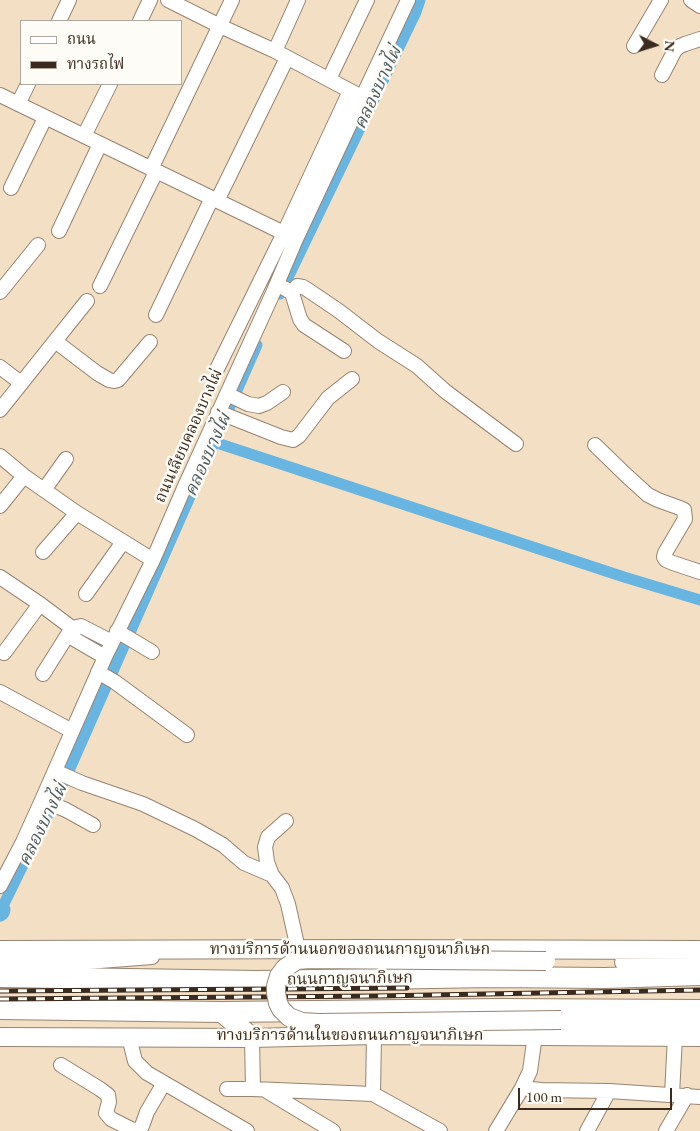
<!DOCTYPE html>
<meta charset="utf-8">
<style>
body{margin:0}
#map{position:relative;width:700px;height:1131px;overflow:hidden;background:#f3dfc4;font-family:"EB Garamond","Noto Serif Thai",serif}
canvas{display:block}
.legend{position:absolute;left:20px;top:20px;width:162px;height:65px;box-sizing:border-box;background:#fdfcf7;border:1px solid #afa8a0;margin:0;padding:6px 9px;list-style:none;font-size:15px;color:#3b2a1e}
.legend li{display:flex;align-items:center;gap:10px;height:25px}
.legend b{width:25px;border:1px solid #afa8a0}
.north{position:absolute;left:630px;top:20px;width:50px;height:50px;-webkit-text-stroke:4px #fdfcf7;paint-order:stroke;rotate:95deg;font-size:14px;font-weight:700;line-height:20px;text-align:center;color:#3b2a1e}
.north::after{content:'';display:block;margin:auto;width:18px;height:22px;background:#3b2a1e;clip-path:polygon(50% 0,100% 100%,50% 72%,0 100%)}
.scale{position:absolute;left:518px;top:1088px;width:154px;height:22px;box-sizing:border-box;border:2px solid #3b2a1e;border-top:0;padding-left:6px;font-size:15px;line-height:18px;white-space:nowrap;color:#3b2a1e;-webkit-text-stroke:4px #fdfcf7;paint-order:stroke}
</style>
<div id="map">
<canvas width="700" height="1131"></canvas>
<ul class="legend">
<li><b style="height:6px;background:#fff"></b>ถนน</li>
<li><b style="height:6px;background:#3b2a1e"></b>ทางรถไฟ</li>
</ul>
<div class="north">N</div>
<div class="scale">100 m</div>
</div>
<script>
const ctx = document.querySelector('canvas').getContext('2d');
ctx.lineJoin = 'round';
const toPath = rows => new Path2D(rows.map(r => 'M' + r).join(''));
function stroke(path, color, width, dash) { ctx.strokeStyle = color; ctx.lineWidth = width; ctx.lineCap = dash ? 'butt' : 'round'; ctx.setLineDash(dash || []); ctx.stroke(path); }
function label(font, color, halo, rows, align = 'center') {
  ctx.font = font + ' "EB Garamond","Noto Serif Thai",serif'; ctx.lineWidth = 5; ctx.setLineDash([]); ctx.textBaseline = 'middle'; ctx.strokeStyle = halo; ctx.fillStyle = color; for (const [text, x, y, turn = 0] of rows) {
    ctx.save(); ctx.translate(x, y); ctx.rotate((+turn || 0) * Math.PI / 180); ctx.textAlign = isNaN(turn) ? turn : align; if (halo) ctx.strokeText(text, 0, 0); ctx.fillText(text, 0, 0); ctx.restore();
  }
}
const canal = toPath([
 [280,294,416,12,420,0],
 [214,442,624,577,700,600],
 [1,910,68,773,257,345]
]);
const river = toPath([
 [0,912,1,910]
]);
const minor = toPath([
 [168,0,220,26,275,51,358,95],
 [691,0,700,6],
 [59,21,69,0],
 [140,21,150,0],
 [634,46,661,0],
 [275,51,298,0],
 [662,75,675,50,680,46,685,44,700,39],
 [329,79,367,0],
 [0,95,296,239],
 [18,104,28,84],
 [84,136,110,84],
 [151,169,232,0],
 [11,188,45,118],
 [217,201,287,58],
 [59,231,100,144],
 [100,286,156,172],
 [284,288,292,293,300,319,304,325,344,351],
 [0,292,38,245],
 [292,293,297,286,303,287,308,290,339,311,378,341,417,366,445,391,516,444],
 [156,315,212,198],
 [55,341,97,373,109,380,114,381,118,380,150,342],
 [0,367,21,383],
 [217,369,284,233,350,91],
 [227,394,248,404,259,406,267,403,283,392],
 [0,410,87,301],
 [218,412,281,437,293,440,299,436,328,398,352,379],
 [595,445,627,476,648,495,658,500,680,508,684,510,685,519,665,553,664,557,666,560,673,563,700,572],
 [0,456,24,476,77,513,153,560],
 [44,490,66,459],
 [0,506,24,476],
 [43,552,77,513],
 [0,577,40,604,72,628,74,639,105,657],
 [86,594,123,542],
 [72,628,81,626,112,642],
 [117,631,152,652],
 [4,653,40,604],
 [98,672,115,682,187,735],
 [43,674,72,628],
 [0,692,72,731],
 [55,771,82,783,143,804,195,829,223,845,244,863,272,875],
 [42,800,66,810,93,825],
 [286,821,268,837,265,847,267,862,272,875,282,888,288,904,298,949],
 [0,886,23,842,42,800,105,657,153,560,185,486,273,293,296,239,408,0],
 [0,963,87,962,152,957],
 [374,1035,373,1094,440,1131],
 [129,1037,135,1061,147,1073,247,1131],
 [252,1038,253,1089],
 [61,1065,100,1089,108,1095,109,1102,106,1113,111,1119,131,1129,137,1131,142,1126,147,1112,164,1083],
 [522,1088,541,1090,609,1091,700,1097],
 [227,1089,253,1089,373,1094],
 [265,1090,333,1131],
 [672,1095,675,1036],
 [496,1131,522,1088,530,1071,535,1035],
 [587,1131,609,1091],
 [666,1131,687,1095]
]);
const major = toPath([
 [0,950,363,949,700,950],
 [624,962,700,963],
 [561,1020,700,1024],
 [0,1037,252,1038,374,1035,700,1037]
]);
const highway = toPath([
 [0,977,257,981,491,977,605,978,700,975],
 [0,1009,222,1012,499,1009,700,1010],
 [222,1012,252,1038]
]);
const rail = toPath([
 [0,991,407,988],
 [0,999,378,996,700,990]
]);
const majorBridge = toPath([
 [546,961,310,959,297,960,285,968,279,976,276,986,276,993,278,1003,281,1009,289,1017,302,1022,318,1023,561,1020]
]);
const streetNames = [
 ["ถนนเลียบคลองบางไผ่",189,436,-66],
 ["ทางบริการด้านนอกของถนนกาญจนาภิเษก",350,950],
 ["ถนนกาญจนาภิเษก",350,979,-1],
 ["ทางบริการด้านในของถนนกาญจนาภิเษก",350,1036]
];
const waterNames = [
 ["คลองบางไผ่",378,88,-65],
 ["คลองบางไผ่",208,455,-66],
 ["คลองบางไผ่",43,825,-64]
];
stroke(canal, '#68b5e2', 11);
stroke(river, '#68b5e2', 19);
stroke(minor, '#978471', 16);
stroke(major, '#978471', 20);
stroke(highway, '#978471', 22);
stroke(minor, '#fff', 14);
stroke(major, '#fff', 18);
stroke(highway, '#fff', 20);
stroke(rail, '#3b2a1e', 5);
stroke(rail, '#fdfcf7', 3, [9]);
stroke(majorBridge, '#978471', 20, []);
stroke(majorBridge, '#fff', 18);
label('16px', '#3b2a1e', '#fdfcf7', streetNames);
label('italic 18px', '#4b5b63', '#fdfcf7', waterNames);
</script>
